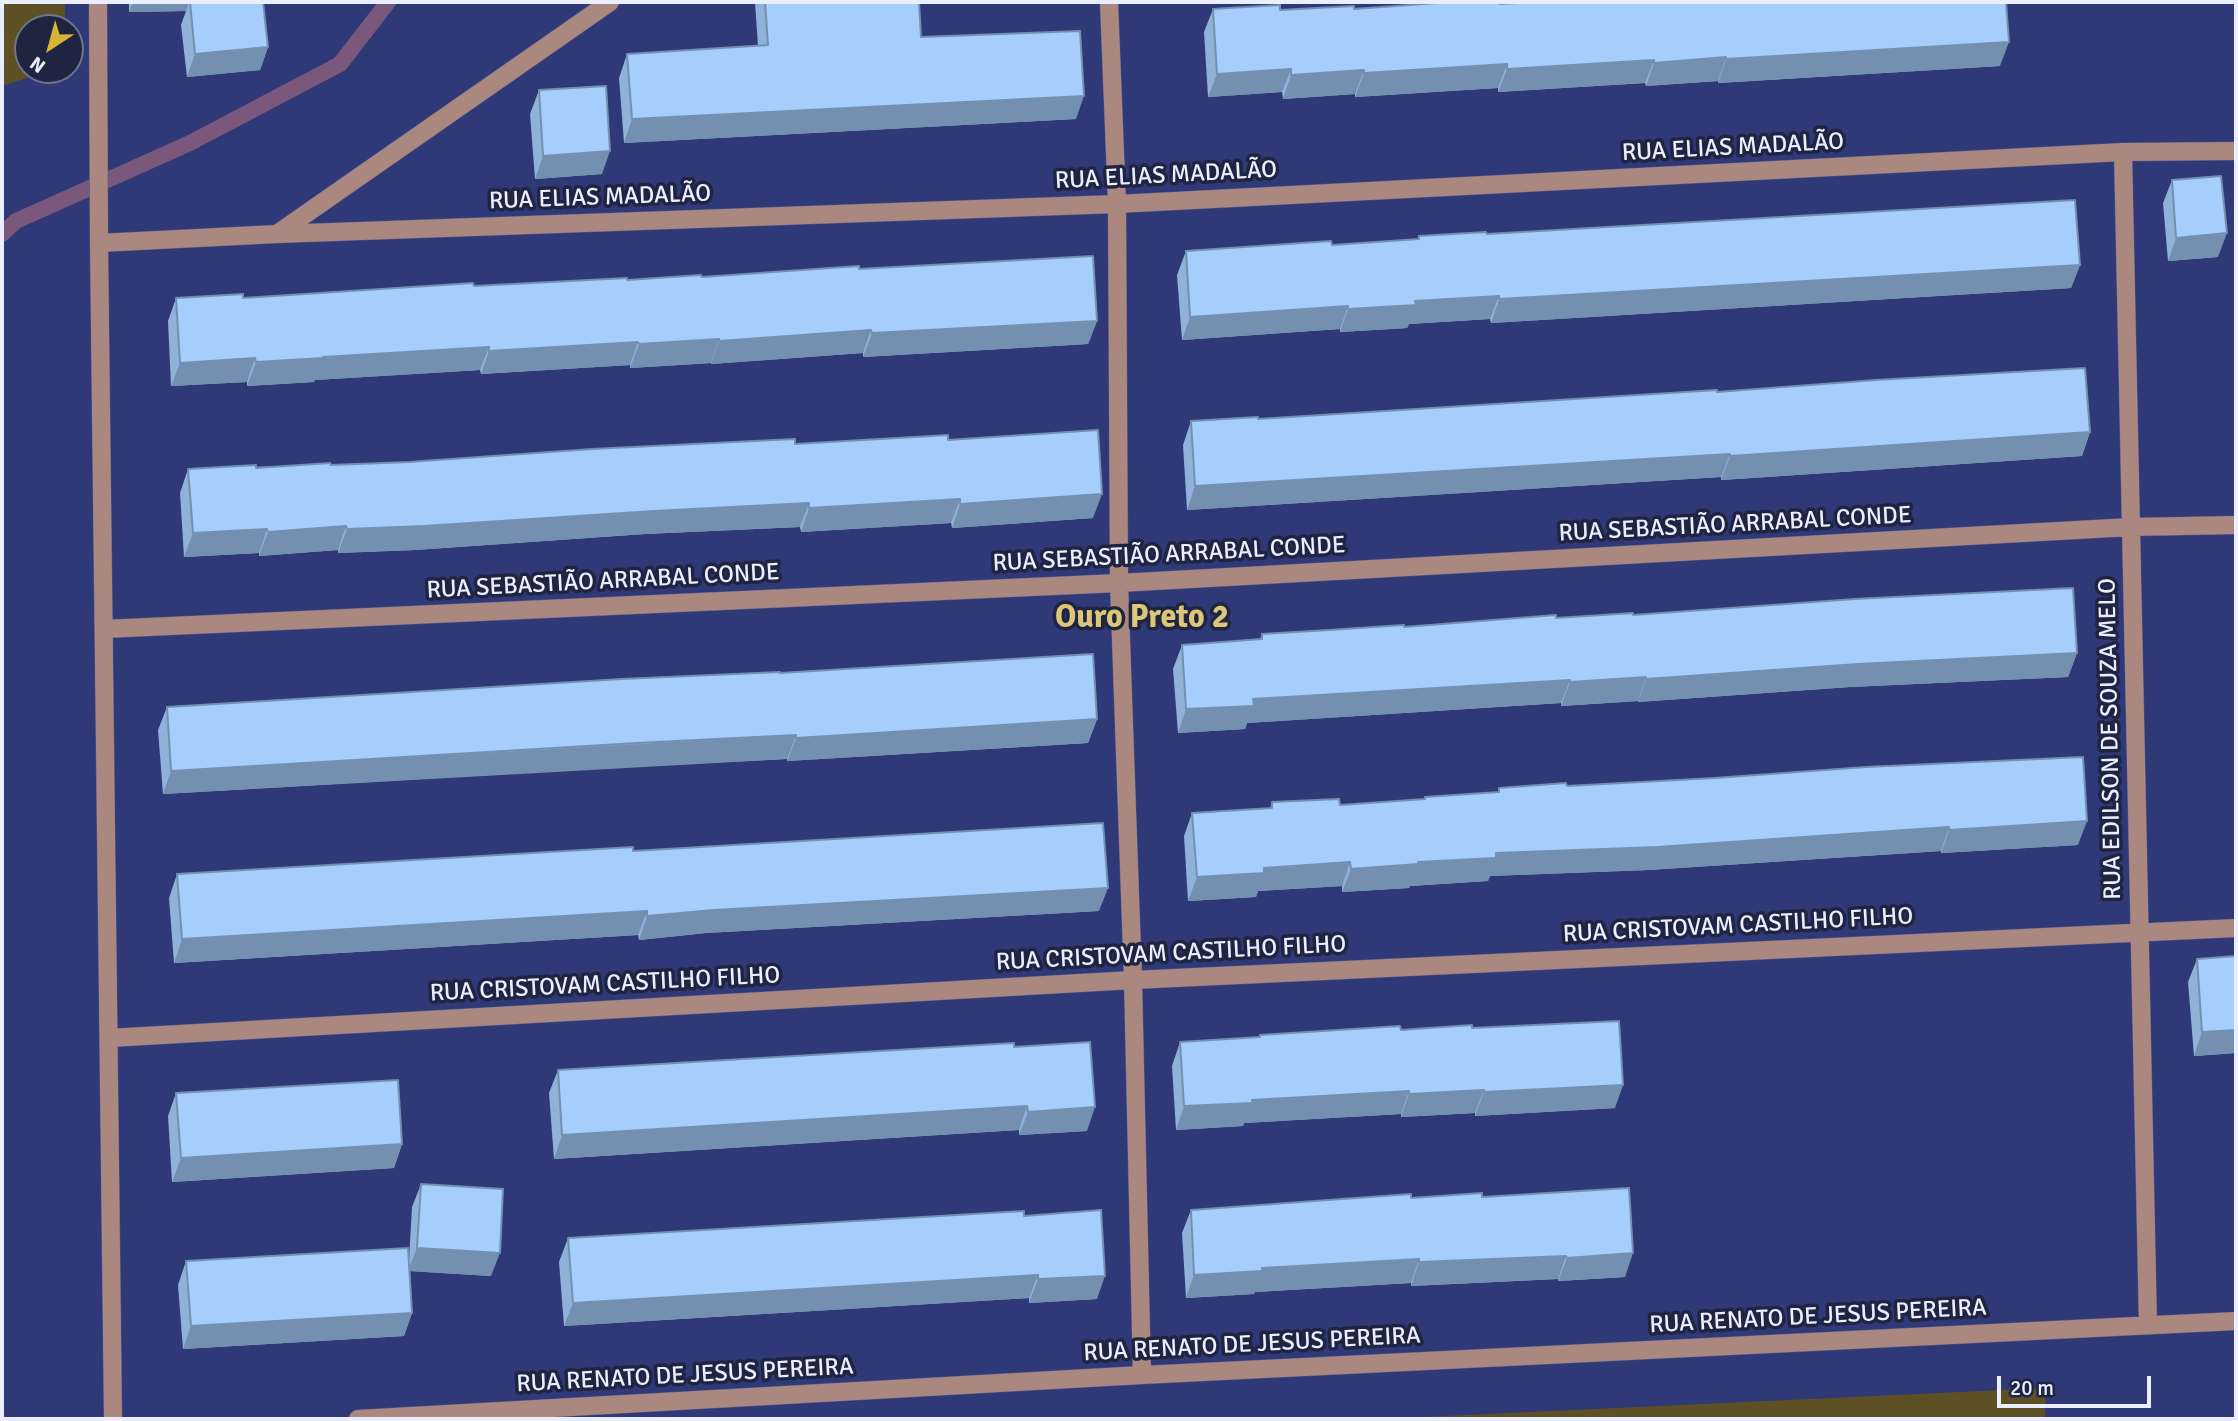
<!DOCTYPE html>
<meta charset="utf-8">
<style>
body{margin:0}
#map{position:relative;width:2238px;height:1421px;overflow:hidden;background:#2f3978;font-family:Signika,sans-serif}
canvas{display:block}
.frame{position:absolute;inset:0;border:4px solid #eaeefe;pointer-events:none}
.north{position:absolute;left:14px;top:14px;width:70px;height:70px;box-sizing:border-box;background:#1f2541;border:2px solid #70758d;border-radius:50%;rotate:216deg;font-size:19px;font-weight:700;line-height:28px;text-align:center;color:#eaeefe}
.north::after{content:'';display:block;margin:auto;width:24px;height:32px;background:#d7b434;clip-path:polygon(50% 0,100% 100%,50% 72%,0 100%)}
.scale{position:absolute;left:1997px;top:1376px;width:154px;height:32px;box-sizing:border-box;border:4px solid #eaeefe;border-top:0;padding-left:9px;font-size:21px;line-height:24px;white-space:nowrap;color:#eaeefe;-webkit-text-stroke:5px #1f2541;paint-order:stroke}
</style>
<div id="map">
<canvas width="2238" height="1421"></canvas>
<div class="frame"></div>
<div class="north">N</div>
<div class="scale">20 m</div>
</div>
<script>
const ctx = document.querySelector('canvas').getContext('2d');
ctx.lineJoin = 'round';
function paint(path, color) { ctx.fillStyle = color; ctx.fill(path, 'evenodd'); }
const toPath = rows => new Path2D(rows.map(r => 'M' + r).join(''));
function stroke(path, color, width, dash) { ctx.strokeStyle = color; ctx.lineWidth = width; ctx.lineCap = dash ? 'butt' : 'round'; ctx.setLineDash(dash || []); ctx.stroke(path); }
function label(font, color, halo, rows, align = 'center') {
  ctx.font = font + ' Signika,sans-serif'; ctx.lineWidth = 7; ctx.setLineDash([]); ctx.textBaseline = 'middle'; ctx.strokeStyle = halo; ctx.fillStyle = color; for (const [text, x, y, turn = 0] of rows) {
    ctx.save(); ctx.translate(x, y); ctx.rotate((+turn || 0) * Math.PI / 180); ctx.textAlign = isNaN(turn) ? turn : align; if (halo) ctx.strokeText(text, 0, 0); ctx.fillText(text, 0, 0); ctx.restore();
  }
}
const green = toPath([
 [2,2,65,2,65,28,28,28,28,70,52,70,2,86],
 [2046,1388,2045,1419,1380,1419]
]);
const stream = toPath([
 [2,234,16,221,190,143,340,64,388,2]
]);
const minor = toPath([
 [98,2,99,243,113,1419],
 [1109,2,1117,204,1119,583,1133,980,1142,1375],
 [2123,152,2148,1325],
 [277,234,610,2],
 [99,243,277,234,1117,204,2123,152,2236,151],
 [104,629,1119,583,2131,527,2236,525],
 [109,1038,1133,980,2236,928],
 [358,1419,1142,1375,2236,1321]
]);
const wall = toPath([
 [129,2,263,2,268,47,260,70,187,77,181,25,186,11,129,12],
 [755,2,919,2,921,37,1076,119,624,143,619,78,627,54,758,46],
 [1500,4,2000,66,1718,83,1718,81,1646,86,1645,83,1498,92,1498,88,1355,97,1355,94,1283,99,1282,92,1208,97,1204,32,1213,9,1280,10],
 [539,90,602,174,535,179,530,114],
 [2172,180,2218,257,2168,261,2163,203],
 [1487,234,2080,265,2071,288,1491,323,1490,319,1409,324,1407,328,1340,332,1340,329,1182,340,1177,275,1186,251,1332,245,1418,239,1419,236],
 [2236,263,2236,300,2234,269],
 [859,269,1097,321,1088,344,863,357,863,353,711,364,711,363,630,368,630,365,481,374,480,370,315,380,314,382,247,386,247,382,171,386,168,321,176,298,243,298,474,286,702,277],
 [1717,392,2090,432,2082,456,1721,480,1721,477,1187,510,1183,445,1191,421,1258,419],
 [948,440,1093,518,952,528,951,523,801,532,800,527,645,534,415,550,338,553,338,550,259,556,259,553,184,557,180,493,188,469,409,462,795,444],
 [1633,615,2077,653,2068,677,1850,687,1638,702,1638,701,1561,706,1561,703,1247,723,1245,729,1178,733,1173,669,1182,645,1260,639,1262,634],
 [780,673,1097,719,1088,743,787,761,787,759,628,767,163,794,158,730,167,707],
 [1715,778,2078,845,1941,853,1941,851,1648,870,1490,876,1488,881,1410,886,1409,888,1342,892,1342,886,1258,891,1256,897,1188,901,1184,836,1192,813,1270,808,1272,802,1340,805,1424,799,1498,792,1499,788,1567,786],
 [633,851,1099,911,706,933,639,940,638,935,174,963,169,898,177,874],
 [2236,956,2236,1053,2194,1056,2188,982,2197,959],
 [1472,1028,1615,1108,1475,1116,1475,1113,1401,1117,1401,1114,1244,1123,1243,1126,1176,1130,1172,1066,1180,1042,1259,1037,1260,1035],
 [1014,1047,1087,1131,1019,1135,1019,1130,554,1159,549,1093,558,1070],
 [176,1093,402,1144,394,1168,172,1182,168,1116],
 [421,1184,491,1276,410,1271,412,1313,404,1336,183,1349,178,1285,186,1261,409,1259,412,1207],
 [1482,1197,1625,1277,1558,1281,1558,1279,1411,1286,1411,1283,1255,1292,1254,1294,1186,1298,1182,1233,1191,1210,1411,1198],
 [1024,1216,1097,1299,1029,1303,1029,1298,564,1326,559,1262,568,1238]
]);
const shadedWall = toPath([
 [133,2,189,2,186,11,129,12],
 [2009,42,2000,66,1718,83,1726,59],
 [268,47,260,70,187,77,195,54],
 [1726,57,1718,81,1646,86,1654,63],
 [1654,60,1645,83,1498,92,1507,69],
 [1507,64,1498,88,1355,97,1364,73],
 [1291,69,1282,92,1208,97,1217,74],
 [1364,70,1355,94,1283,99,1291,75],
 [1084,96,1076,119,624,143,632,119],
 [610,151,602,174,535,179,543,156],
 [2227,233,2218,257,2168,261,2176,238],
 [2080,265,2071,288,1491,323,1499,299],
 [1499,296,1490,319,1409,324,1407,328,1340,332,1348,309,1415,301],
 [1348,306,1340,329,1182,340,1190,317],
 [1097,321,1088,344,863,357,872,333],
 [871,330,863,353,711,364,719,341],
 [719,339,711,363,630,368,639,344],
 [638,342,630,365,481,374,489,351],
 [489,347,480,370,315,380,314,382,247,386,256,362,323,357],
 [255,358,247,382,171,386,180,363],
 [2090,432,2082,456,1721,480,1730,456],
 [1730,454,1721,477,1187,510,1195,486],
 [1102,494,1093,518,952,528,960,504],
 [960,499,951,523,801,532,809,508],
 [809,503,800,527,645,534,415,550,338,553,347,529,654,511],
 [346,526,338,550,259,556,268,532],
 [267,529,259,553,184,557,193,533],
 [2077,653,2068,677,1850,687,1638,702,1646,679,1858,664],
 [1646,677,1638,701,1561,706,1570,682],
 [1570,680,1561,703,1247,723,1245,729,1178,733,1186,709,1253,699],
 [1097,719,1088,743,787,761,796,738],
 [796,735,787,759,163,794,171,771],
 [2087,821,2078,845,1941,853,1949,830],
 [1949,827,1941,851,1648,870,1490,876,1488,881,1410,886,1409,888,1342,892,1351,869,1496,853],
 [1350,862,1342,886,1258,891,1256,897,1188,901,1197,877,1264,868],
 [1108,888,1099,911,706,933,639,940,647,916,714,910],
 [647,911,638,935,174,963,182,939],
 [2236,1030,2236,1053,2194,1056,2202,1032],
 [1623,1085,1615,1108,1475,1116,1484,1092],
 [1484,1090,1475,1113,1401,1117,1409,1094],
 [1409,1091,1401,1114,1244,1123,1243,1126,1176,1130,1184,1106,1252,1100],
 [1027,1106,1019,1130,554,1159,562,1135],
 [1095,1107,1087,1131,1019,1135,1028,1112],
 [402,1144,394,1168,172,1182,181,1158],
 [417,1248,500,1253,491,1276,408,1271],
 [1633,1253,1625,1277,1558,1281,1567,1258],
 [1566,1256,1558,1279,1411,1286,1419,1262],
 [1419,1259,1411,1283,1255,1292,1254,1294,1186,1298,1194,1275,1262,1268],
 [1038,1275,1029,1298,564,1326,573,1303],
 [1105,1276,1097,1299,1029,1303,1038,1279],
 [412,1313,404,1336,183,1349,191,1326]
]);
const building = toPath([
 [190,2,263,2,268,47,195,54,190,2],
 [765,2,919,2,921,37,1080,31,1084,96,632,119,627,54,768,45,765,2],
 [1451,2,1500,2,1500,4,1533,2,2006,2,2009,42,1726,59,1726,57,1654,63,1654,60,1507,69,1507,64,1364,73,1364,70,1291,75,1291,69,1217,74,1213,9,1280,5,1280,10,1354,6,1354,9,1451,2],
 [606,86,610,151,543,156,539,90,606,86],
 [2221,176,2227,233,2176,238,2172,180,2221,176],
 [2075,200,2080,265,1499,299,1499,296,1415,301,1416,305,1348,309,1348,306,1190,317,1186,251,1331,241,1332,245,1419,239,1419,236,1486,232,1487,234,2075,200],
 [1093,256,1097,321,872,333,871,330,719,341,719,339,639,344,638,342,489,351,489,347,323,357,323,358,256,362,255,358,180,363,176,298,243,294,243,298,473,283,474,286,627,278,627,280,701,275,702,277,859,266,859,269,1093,256],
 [2085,368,2090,432,1730,456,1730,454,1195,486,1191,421,1258,417,1258,419,1717,390,1717,392,1876,380,2085,368],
 [1098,430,1102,494,960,504,960,499,809,508,809,503,654,511,424,526,347,529,346,526,268,532,267,529,193,533,188,469,256,465,256,468,330,463,331,465,409,462,592,449,795,439,795,444,948,435,948,440,1098,430],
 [2073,588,2077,653,1858,664,1646,679,1646,677,1570,682,1570,680,1253,699,1254,706,1186,709,1182,645,1262,639,1262,634,1329,630,1404,625,1404,627,1556,615,1556,618,1633,613,1633,615,1855,599,2073,588],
 [1093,654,1097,719,796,738,796,735,637,743,171,771,167,707,622,679,780,672,780,673,1093,654],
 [2083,757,2087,821,1949,830,1949,827,1657,847,1496,853,1496,858,1418,862,1418,864,1351,869,1350,862,1264,868,1264,873,1197,877,1192,813,1272,808,1272,802,1339,799,1340,805,1425,799,1425,797,1499,792,1499,788,1566,783,1567,786,1715,778,1866,767,2083,757],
 [1103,823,1108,888,714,910,647,916,647,911,182,939,177,874,633,847,633,851,1103,823],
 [2236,956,2236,1030,2202,1032,2197,959,2236,956],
 [1619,1021,1623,1085,1484,1092,1484,1090,1409,1094,1409,1091,1252,1100,1252,1103,1184,1106,1180,1042,1260,1037,1260,1035,1400,1026,1401,1030,1472,1025,1472,1028,1619,1021],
 [1090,1042,1095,1107,1028,1112,1027,1106,562,1135,558,1070,1014,1043,1014,1047,1090,1042],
 [398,1080,402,1144,181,1158,176,1093,398,1080],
 [421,1184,503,1189,500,1253,417,1248,421,1184],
 [1629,1188,1633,1253,1567,1258,1566,1256,1419,1262,1419,1259,1262,1268,1262,1271,1194,1275,1191,1210,1411,1194,1411,1198,1482,1193,1482,1197,1629,1188],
 [1101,1210,1105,1276,1038,1279,1038,1275,573,1303,568,1238,1024,1211,1024,1216,1101,1210],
 [408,1248,412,1313,191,1326,186,1261,408,1248]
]);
const streetNames = [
 ["RUA ELIAS MADALÃO",1733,148,-3],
 ["RUA ELIAS MADALÃO",1166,176,-3],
 ["RUA ELIAS MADALÃO",600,198,-2],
 ["RUA SEBASTIÃO ARRABAL CONDE",1735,525,-3],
 ["RUA SEBASTIÃO ARRABAL CONDE",1169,555,-3],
 ["RUA SEBASTIÃO ARRABAL CONDE",603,582,-3],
 ["RUA EDILSON DE SOUZA MELO",2111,739,-91],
 ["RUA CRISTOVAM CASTILHO FILHO",1738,926,-3],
 ["RUA CRISTOVAM CASTILHO FILHO",1171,954,-3],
 ["RUA CRISTOVAM CASTILHO FILHO",605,985,-3],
 ["RUA RENATO DE JESUS PEREIRA",1818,1317,-3],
 ["RUA RENATO DE JESUS PEREIRA",1252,1345,-3],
 ["RUA RENATO DE JESUS PEREIRA",685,1376,-3]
];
const districtNames = [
 ["Ouro Preto 2",1142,619]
];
paint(green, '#5d5024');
stroke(stream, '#7a587c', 16);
stroke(minor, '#4d568d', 19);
stroke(minor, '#aa877f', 18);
paint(wall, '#8fb1da');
paint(shadedWall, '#7490b1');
paint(building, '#a6cefd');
stroke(building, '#7490b1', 2);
label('24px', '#eaeefe', '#1f2541', streetNames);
label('bold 32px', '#ddc679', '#1f2541', districtNames);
</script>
